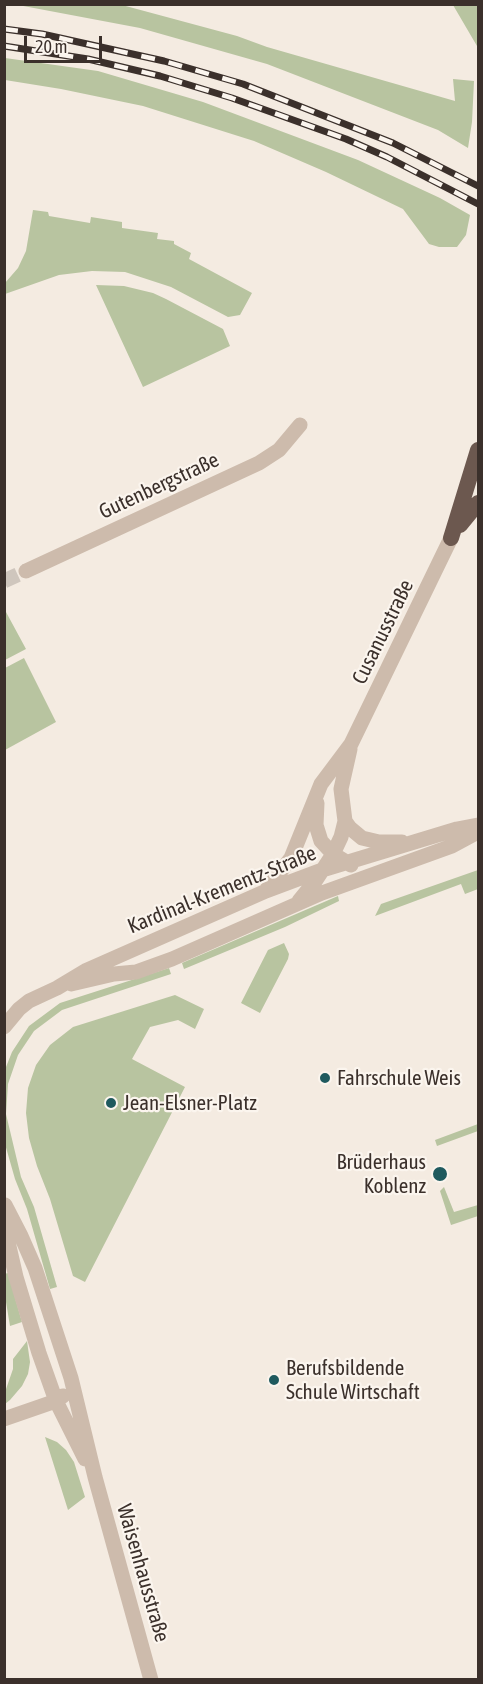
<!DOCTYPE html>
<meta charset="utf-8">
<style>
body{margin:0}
#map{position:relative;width:483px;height:1684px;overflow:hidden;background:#f4ebe1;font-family:"Asap Condensed",sans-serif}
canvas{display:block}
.frame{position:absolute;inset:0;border:6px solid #3b302b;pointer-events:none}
.scale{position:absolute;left:24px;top:36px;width:78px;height:27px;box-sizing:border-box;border:3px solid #3b302b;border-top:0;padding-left:8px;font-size:18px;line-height:21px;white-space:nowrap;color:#3b302b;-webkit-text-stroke:4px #fbf5ee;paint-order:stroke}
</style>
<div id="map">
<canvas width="483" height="1684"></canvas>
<div class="frame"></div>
<div class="scale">20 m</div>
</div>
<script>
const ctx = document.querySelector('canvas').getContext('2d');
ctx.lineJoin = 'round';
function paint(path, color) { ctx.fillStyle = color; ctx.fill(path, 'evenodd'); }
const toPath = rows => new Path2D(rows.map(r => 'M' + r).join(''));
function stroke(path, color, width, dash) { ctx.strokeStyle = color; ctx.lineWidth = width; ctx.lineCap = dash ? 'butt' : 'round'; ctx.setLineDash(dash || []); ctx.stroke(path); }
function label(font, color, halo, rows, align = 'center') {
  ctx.font = font + ' "Asap Condensed",sans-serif'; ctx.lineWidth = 4.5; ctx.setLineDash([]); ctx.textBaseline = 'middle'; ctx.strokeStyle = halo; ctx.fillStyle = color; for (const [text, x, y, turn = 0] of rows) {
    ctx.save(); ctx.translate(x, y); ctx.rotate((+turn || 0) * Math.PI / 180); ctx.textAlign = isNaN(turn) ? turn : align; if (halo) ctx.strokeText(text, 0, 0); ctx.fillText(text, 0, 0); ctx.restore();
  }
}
const green = toPath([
 [18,5,122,5,237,36,267,47,455,101,453,79,474,81,472,122,468,148,438,130,267,64,140,28],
 [453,5,478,5,477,46],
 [5,58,98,71,203,102,358,160,440,198,470,215,466,235,457,247,439,247,429,244,403,209,326,172,254,141,143,106,61,89,5,80],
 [33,210,48,212,49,216,90,223,91,217,122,222,122,228,158,233,157,239,174,241,174,244,191,253,189,259,252,293,240,315,228,317,171,287,125,272,92,271,59,275,5,294,5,283,18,268,26,251],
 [96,285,124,286,153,293,166,299,223,329,230,346,143,387],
 [6,612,26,649,5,660,4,613],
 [24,658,56,722,5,750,5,668],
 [478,870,478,889,465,894,461,884,375,916,381,904],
 [338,896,339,901,285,927,184,969,182,963],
 [284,943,289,954,288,959,260,1013,241,1003,268,950],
 [169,968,171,974,62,1010,34,1031,18,1055,8,1084,6,1114,21,1177,34,1207,57,1287,50,1289,27,1209,15,1179,5,1144,4,1072,12,1052,29,1026,60,1003],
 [175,995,204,1009,195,1029,178,1020,150,1027,132,1059,185,1087,85,1282,73,1276,50,1199,37,1166,29,1138,26,1113,28,1088,36,1065,50,1045,73,1027],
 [478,1124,478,1131,437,1146,435,1140],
 [444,1187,454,1212,478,1205,478,1216,451,1225,440,1191],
 [8,1273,22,1322,10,1326,5,1296,4,1274],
 [27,1341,30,1362,28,1374,22,1386,10,1400,5,1404,5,1392,13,1369,13,1359],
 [45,1437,57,1442,66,1450,74,1462,85,1497,68,1510]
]);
const minorTunnel = toPath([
 [4,581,26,571]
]);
const minor = toPath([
 [26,571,259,463,279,450,300,425],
 [350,749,341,789,345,821,350,828,362,838,379,842,402,842],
 [317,803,316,825,321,841,333,854,351,865],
 [267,889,291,858,321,784,351,744,451,538],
 [299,901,316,880,333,854,341,837,345,821],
 [71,984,114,974,136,972,172,959,322,893,452,846,478,832],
 [4,1027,19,1009,29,1001,57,988,87,970,266,891,322,870,457,829,478,825],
 [5,1205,21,1236,35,1268,71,1378,95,1477,151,1680],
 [5,1212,8,1242,16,1277,39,1353,56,1401,85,1459],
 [4,1419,56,1401,63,1396]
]);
const trunk = toPath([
 [460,525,478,503],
 [451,538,478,450]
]);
const rail = toPath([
 [4,29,42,34,164,61,243,84,393,143,478,186],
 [4,46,88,59,160,76,232,98,346,139,387,157,478,204]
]);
const markers = [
 [325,1078,6,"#1f5a5e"],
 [111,1103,6,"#1f5a5e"],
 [440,1174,8,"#1f5a5e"],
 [274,1380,6,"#1f5a5e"]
];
const streetNames = [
 ["Gutenbergstraße",159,486,-25],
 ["Cusanusstraße",383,632,-64],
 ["Kardinal-Krementz-Straße",222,890,-22],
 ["Waisenhausstraße",143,1573,74]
];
const poiNames = [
 ["Fahrschule Weis",337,1078],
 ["Jean-Elsner-Platz",123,1103],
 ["Brüderhaus",426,1162,"right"],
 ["Koblenz",426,1186,"right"],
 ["Berufsbildende",286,1368],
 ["Schule Wirtschaft",286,1392]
];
paint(green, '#b8c4a0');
stroke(minorTunnel, '#cfc6bd', 15, [15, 8]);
stroke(minor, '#cdbbac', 15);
stroke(trunk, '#6c584f', 16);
stroke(rail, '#3b302b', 7);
stroke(rail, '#fbf5ee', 4.5, [14]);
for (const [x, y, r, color] of markers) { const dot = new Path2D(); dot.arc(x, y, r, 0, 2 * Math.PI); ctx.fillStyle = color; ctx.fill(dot); stroke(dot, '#fbf5ee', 2); }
label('21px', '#3b302b', '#fbf5ee', streetNames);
label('21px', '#3b302b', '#fbf5ee', poiNames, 'left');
</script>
